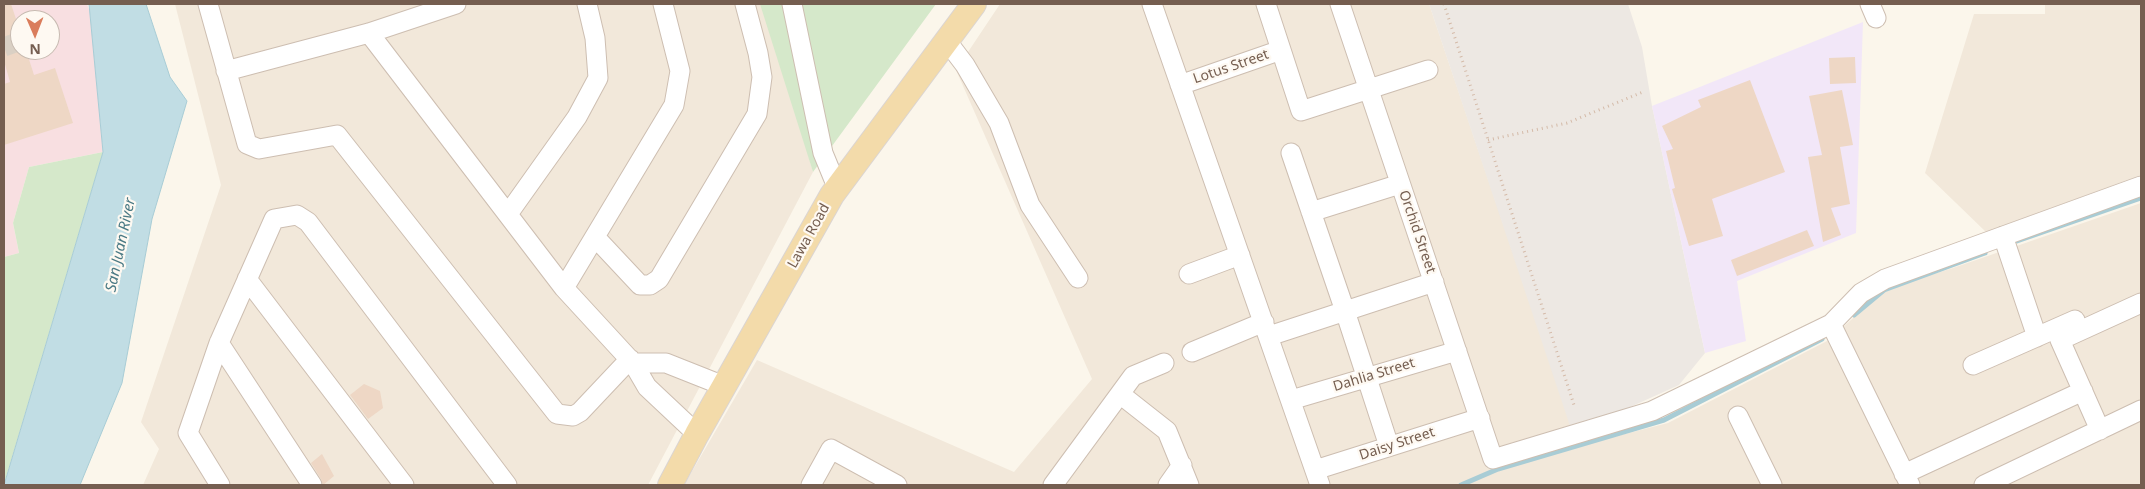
<!DOCTYPE html>
<style>
body{margin:0}
#map{position:relative;width:2145px;height:489px;overflow:hidden;background:#fbf6eb;font-family:"Noto Sans",sans-serif}
canvas{display:block}
.frame{position:absolute;inset:0;border:5px solid #755e50;pointer-events:none}
.north{position:absolute;left:10px;top:10px;width:50px;height:50px;box-sizing:border-box;background:#fef9f2;border:1px solid #c7bbb1;border-radius:50%;rotate:179deg;font-size:14px;font-weight:700;line-height:20px;text-align:center;color:#755e50}
.north::after{content:'';display:block;margin:auto;width:18px;height:22px;background:#da7d5c;clip-path:polygon(50% 0,100% 100%,50% 72%,0 100%)}
</style>
<div id="map">
<canvas width="2145" height="489"></canvas>
<div class="frame"></div>
<div class="north">N</div>
</div>
<script>
const ctx = document.querySelector('canvas').getContext('2d');
ctx.lineJoin = 'round';
function paint(path, color) { ctx.fillStyle = color; ctx.fill(path, 'evenodd'); }
const toPath = rows => new Path2D(rows.map(r => 'M' + r).join(''));
function stroke(path, color, width, dash) { ctx.strokeStyle = color; ctx.lineWidth = width; ctx.lineCap = dash ? 'butt' : 'round'; ctx.setLineDash(dash || []); ctx.stroke(path); }
function label(font, color, halo, rows, align = 'center') {
  ctx.font = font + ' "Noto Sans",sans-serif'; ctx.lineWidth = 4.5; ctx.setLineDash([]); ctx.textBaseline = 'middle'; ctx.strokeStyle = halo; ctx.fillStyle = color; for (const [text, x, y, turn = 0] of rows) {
    ctx.save(); ctx.translate(x, y); ctx.rotate((+turn || 0) * Math.PI / 180); ctx.textAlign = isNaN(turn) ? turn : align; if (halo) ctx.strokeText(text, 0, 0); ctx.fillText(text, 0, 0); ctx.restore();
  }
}
const residential = toPath([
 [175,4,766,4,813,172,648,485,143,485,159,449,141,422,221,185],
 [1000,4,1429,4,1578,446,1668,423,1829,340,1885,289,1953,268,2141,203,2141,485,684,485,757,360,1014,472,1092,379,956,70],
 [2045,4,2141,4,2141,175,1986,232,1925,173,1974,14,2045,14]
]);
const industrial = toPath([
 [1429,4,1628,4,1642,47,1652,106,1705,353,1679,385,1628,408,1570,426]
]);
const education = toPath([
 [1863,22,1856,233,1737,281,1746,341,1705,353,1652,106]
]);
const medical = toPath([
 [4,4,87,4,90,12,103,152,29,167,13,223,19,253,4,257],
 [20,20,50,20,50,50,20,50]
]);
const green = toPath([
 [760,4,936,4,813,172],
 [103,152,4,484,4,485,4,257,19,253,13,223,29,167]
]);
const water = toPath([
 [89,4,146,4,170,77,187,101,152,219,122,383,80,485,4,485,103,152,89,4]
]);
const stream = toPath([
 [2017,241,2141,198],
 [1854,315,1884,290,1985,253],
 [1461,485,1498,469,1664,420,1822,339]
]);
const building = toPath([
 [4,4,11,4,20,31,20,50,26,50,34,75,55,68,73,123,4,145,4,84,10,82,4,61],
 [1855,57,1856,83,1830,84,1829,58],
 [1750,80,1785,172,1712,199,1723,236,1689,246,1672,189,1675,188,1666,151,1673,149,1662,126,1701,107,1698,100],
 [1842,90,1853,145,1840,147,1850,204,1831,208,1841,235,1823,242,1808,157,1822,155,1809,96],
 [1807,230,1814,246,1737,276,1731,260],
 [364,384,380,391,383,408,368,419,350,395],
 [322,454,334,476,323,485,321,479,311,463]
]);
const minorTunnel = toPath([
 [4,47,20,41]
]);
const path = toPath([
 [1444,4,1574,405],
 [1488,140,1567,123,1643,92]
]);
const minor = toPath([
 [208,4,247,144,259,149,337,135,557,414,573,416,580,412,630,359],
 [792,4,823,153,837,187],
 [1152,4,1320,485],
 [1266,4,1301,111,1428,70],
 [1340,4,1493,459,1652,411,1831,324,1861,293,1885,279,2141,186],
 [1870,4,1876,18],
 [369,33,564,288,633,363,647,387,697,434],
 [946,40,965,65,999,123,1030,205,1078,278],
 [226,71,369,33,456,4],
 [1180,85,1281,50],
 [1291,153,1345,311,1389,446],
 [1311,212,1400,184],
 [508,214,577,117,598,78,595,38,587,4],
 [2003,236,2037,337],
 [595,237,640,285,650,285,659,279,757,114,762,77,758,53,745,4],
 [1189,274,1240,255],
 [247,279,404,485],
 [564,288,674,105,680,71,663,4],
 [1831,324,1910,485],
 [1269,336,1434,282],
 [219,343,312,485],
 [1192,352,1264,322],
 [633,363,666,363,724,386],
 [1973,365,2075,320],
 [1120,394,1167,431,1189,485],
 [1291,400,1457,351],
 [1738,416,1772,485],
 [2100,430,2060,340,2141,303],
 [1315,470,1480,418],
 [1904,474,2083,391],
 [220,485,188,433,219,343,274,219,297,215,308,222,507,485],
 [811,485,831,449,897,485],
 [1053,485,1133,376,1164,363],
 [1168,485,1182,465],
 [1984,485,2141,410]
]);
const major = toPath([
 [670,485,697,434,832,195,974,4]
]);
const streetNames = [
 ["Lotus Street",1231,67,-19],
 ["Orchid Street",1417,232,71],
 ["Lawa Road",809,236,-61],
 ["Dahlia Street",1374,375,-17],
 ["Daisy Street",1397,444,-18]
];
const waterNames = [
 ["San Juan River",121,245,-78]
];
paint(residential, '#f2e8da');
paint(industrial, '#ede8e3');
paint(education, '#f2e7f8');
paint(medical, '#f8dfe1');
paint(green, '#d5e8ca');
paint(water, '#c1dde4');
stroke(water, '#a8ccd5', 1);
stroke(stream, '#a8ccd5', 5);
paint(building, '#eed7c5');
stroke(minorTunnel, '#dad0c4', 19, [19, 9]);
stroke(minor, '#cdbeb1', 21);
stroke(major, '#dbd5d2', 26);
stroke(path, '#d4baa8', 3, [1, 4]);
stroke(minor, '#fff', 19);
stroke(major, '#f3dbaa', 24);
label('14px', '#755e50', '#fef9f2', streetNames);
label('italic 15px', '#4b7a85', '#fef9f2', waterNames);
</script>
